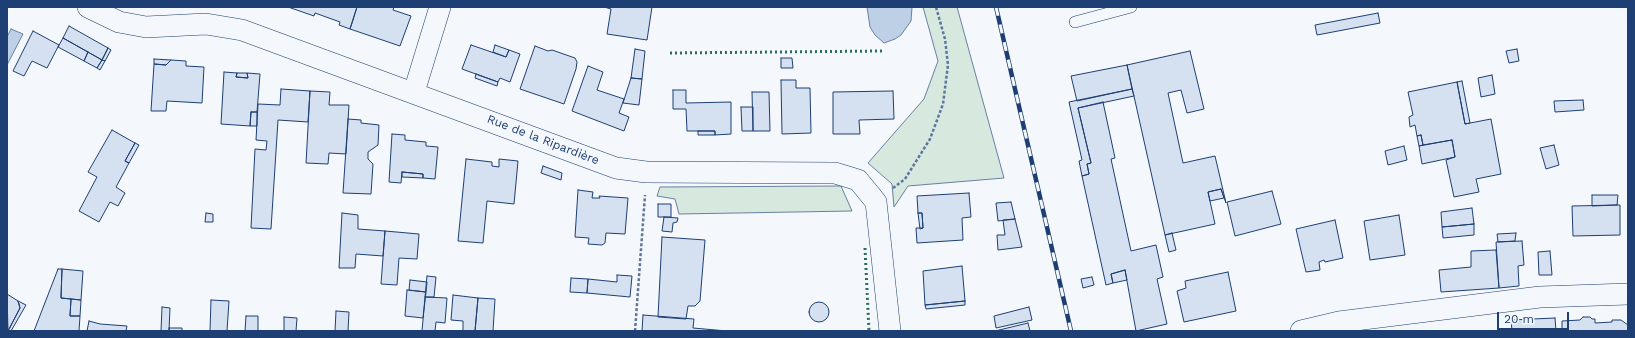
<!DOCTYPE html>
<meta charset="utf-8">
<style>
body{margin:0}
#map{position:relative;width:1635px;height:338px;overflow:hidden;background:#f4f7fb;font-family:"Work Sans",sans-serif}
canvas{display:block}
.frame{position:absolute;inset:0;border:8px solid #1d3f73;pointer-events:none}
.scale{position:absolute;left:1497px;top:312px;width:72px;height:18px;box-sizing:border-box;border:2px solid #1d3f73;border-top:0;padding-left:5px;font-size:12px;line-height:14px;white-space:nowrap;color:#1d3f73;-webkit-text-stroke:3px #f4f7fb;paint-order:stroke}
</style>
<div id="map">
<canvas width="1635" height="338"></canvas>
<div class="frame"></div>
<div class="scale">20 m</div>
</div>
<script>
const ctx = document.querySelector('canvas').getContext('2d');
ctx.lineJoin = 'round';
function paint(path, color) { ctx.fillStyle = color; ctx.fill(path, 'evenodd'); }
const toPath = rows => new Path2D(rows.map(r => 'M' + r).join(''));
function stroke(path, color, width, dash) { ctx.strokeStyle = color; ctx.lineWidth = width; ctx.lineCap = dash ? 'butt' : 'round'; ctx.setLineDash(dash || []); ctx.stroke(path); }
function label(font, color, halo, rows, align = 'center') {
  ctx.font = font + ' "Work Sans",sans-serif'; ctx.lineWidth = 3; ctx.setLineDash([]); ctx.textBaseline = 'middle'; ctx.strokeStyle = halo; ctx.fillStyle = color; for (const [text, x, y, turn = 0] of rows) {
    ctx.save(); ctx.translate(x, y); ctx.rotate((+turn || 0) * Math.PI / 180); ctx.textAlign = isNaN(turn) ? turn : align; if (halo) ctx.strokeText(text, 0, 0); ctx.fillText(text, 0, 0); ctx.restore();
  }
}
const green = toPath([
 [923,7,957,7,1004,178,908,186,894,207,892,184,868,163,924,99,938,61,923,7],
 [841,186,852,211,679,214,675,199,657,196,660,187,841,186]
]);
const water = toPath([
 [867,7,912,7,911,21,901,35,895,39,884,43,875,35,870,27,867,7],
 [11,29,23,34,7,65,7,37,11,29]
]);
const building = toPath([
 [288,7,357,7,350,29,339,25,340,22,315,13,314,16,288,7],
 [357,7,394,7,393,10,411,16,400,46,350,29,357,7],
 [604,7,652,7,647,40,607,34,611,9,604,7],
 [1378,13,1380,23,1317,35,1315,25,1378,13],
 [69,26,108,48,102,60,63,38,69,26],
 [33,31,59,45,47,68,32,61,24,76,13,71,33,31],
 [63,38,88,52,84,61,58,47,63,38],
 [471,45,506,57,509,50,520,54,510,82,500,78,498,82,462,69,471,45],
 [495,45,509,50,506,57,493,52,495,45],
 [535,46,548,51,552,50,575,58,577,62,576,69,564,104,520,89,535,46],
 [108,48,111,50,105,61,102,60,108,48],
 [635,49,645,51,642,79,631,78,635,49],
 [1517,49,1519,61,1509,63,1506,51,1517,49],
 [1190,51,1204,109,1187,113,1181,90,1168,93,1183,163,1215,156,1226,203,1221,189,1208,192,1215,224,1165,235,1127,65,1190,51],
 [88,52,102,60,97,68,84,61,88,52],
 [781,58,792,58,793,68,781,68,781,58],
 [154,59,171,60,166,65,154,64,154,59],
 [102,60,105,61,100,70,97,68,102,60],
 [171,60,186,61,186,66,204,67,202,103,167,101,166,111,151,111,154,64,166,65,171,60],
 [1127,65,1132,89,1077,101,1071,76,1127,65],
 [588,66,603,72,597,90,624,99,619,113,629,117,624,131,572,111,588,66],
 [224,72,237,73,236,77,248,78,247,73,260,74,257,112,251,112,250,126,221,124,224,72],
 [237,73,247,73,248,78,236,77,237,73],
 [476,74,498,82,497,86,475,78,476,74],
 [1492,75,1495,94,1481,97,1478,78,1492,75],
 [631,78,642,79,639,105,623,103,631,78],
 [781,80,796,80,796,88,810,88,811,133,782,134,781,80],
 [1462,81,1470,123,1465,124,1457,82,1462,81],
 [1457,82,1465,124,1491,119,1501,174,1476,179,1479,192,1454,197,1446,160,1455,157,1452,140,1423,145,1421,135,1417,136,1415,125,1410,127,1409,117,1413,115,1408,92,1457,82],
 [281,89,310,91,308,122,278,120,271,229,251,228,255,149,266,150,267,141,256,140,258,104,280,105,281,89],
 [1132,89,1134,96,1078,108,1091,163,1087,164,1089,174,1082,176,1079,161,1082,160,1069,102,1132,89],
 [673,90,686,90,686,103,731,102,731,134,715,135,715,131,687,131,686,109,673,109,673,90],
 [310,91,330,92,329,105,349,105,346,154,329,153,328,164,306,163,310,91],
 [893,91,894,119,859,120,860,134,833,134,833,92,893,91],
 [752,92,769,92,770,131,753,131,752,92],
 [1583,100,1584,110,1555,112,1554,101,1583,100],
 [1103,102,1115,158,1111,159,1131,251,1156,245,1163,277,1157,279,1167,324,1136,331,1125,270,1111,274,1113,283,1106,285,1082,176,1089,174,1087,164,1091,163,1078,108,1103,102],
 [741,107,753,107,753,131,742,131,741,107],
 [251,112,257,112,257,126,250,126,251,112],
 [348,119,361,120,361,123,379,125,378,145,368,152,368,159,373,164,371,194,343,193,348,119],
 [112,130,135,143,125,161,129,163,116,187,125,193,118,206,110,202,99,222,79,211,97,177,88,172,112,130],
 [698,131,715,131,715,135,698,135,698,131],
 [392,134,405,135,405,140,426,142,426,146,438,147,435,179,423,178,423,174,402,172,401,183,389,182,392,134],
 [1421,135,1423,145,1419,146,1417,136,1421,135],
 [1452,140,1455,157,1422,164,1419,146,1452,140],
 [135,143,139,145,129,163,125,161,135,143],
 [1554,145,1559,165,1546,169,1540,148,1554,145],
 [1404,146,1407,160,1388,165,1385,151,1404,146],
 [466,159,492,162,492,166,499,167,499,159,518,161,514,204,487,201,483,243,458,241,466,159],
 [543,166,562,173,561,180,541,173,543,166],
 [402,172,423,174,423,178,402,177,402,172],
 [1221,189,1224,198,1210,201,1208,192,1221,189],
 [578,190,593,192,592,198,600,198,599,196,628,198,625,234,606,233,605,243,602,245,588,244,589,238,575,237,578,190],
 [1272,191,1281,224,1235,236,1227,202,1272,191],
 [969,193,971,217,962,218,963,240,917,243,916,228,923,228,922,213,918,213,917,196,969,193],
 [1592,195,1618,195,1617,205,1592,206,1592,195],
 [1011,202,1015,219,998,221,996,203,1011,202],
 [658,204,671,204,671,217,658,217,658,204],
 [1617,205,1620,205,1620,235,1573,236,1572,206,1617,205],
 [1472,208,1474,224,1442,227,1441,212,1472,208],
 [206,213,213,214,213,222,205,222,206,213],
 [342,213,358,215,358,229,385,231,383,256,356,254,355,268,339,268,342,213],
 [918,213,922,213,923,228,920,229,918,213],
 [1399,215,1405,255,1370,260,1364,221,1399,215],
 [664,217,678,218,677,222,673,223,672,232,662,231,664,217],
 [1015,219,1022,247,998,250,997,235,1005,235,1003,220,1015,219],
 [1335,220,1343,258,1325,262,1324,260,1319,262,1320,270,1306,272,1296,229,1335,220],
 [1474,224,1474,235,1443,238,1442,227,1474,224],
 [385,231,419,234,417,259,399,258,397,285,381,284,385,231],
 [1172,233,1176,250,1169,252,1165,235,1172,233],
 [1516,233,1515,241,1498,242,1497,234,1516,233],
 [662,237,705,240,700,301,695,306,688,306,686,319,658,317,662,237],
 [1522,241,1524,265,1518,266,1519,286,1499,288,1496,242,1522,241],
 [1496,250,1499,288,1441,292,1439,270,1471,267,1471,251,1496,250],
 [1550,251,1552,275,1539,275,1538,252,1550,251],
 [962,266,965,301,925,305,923,271,962,266],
 [58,269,62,269,61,298,71,299,70,316,80,316,79,331,34,331,58,269],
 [62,269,83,271,81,300,61,298,62,269],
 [1125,270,1127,280,1113,283,1111,274,1125,270],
 [1228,272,1236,311,1184,322,1177,291,1186,288,1185,281,1228,272],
 [617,275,632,276,630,297,587,293,588,279,617,282,617,275],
 [427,276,436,277,434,297,425,297,427,276],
 [1092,277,1094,285,1083,288,1081,279,1092,277],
 [571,278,588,279,587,293,570,292,571,278],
 [410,280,427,282,426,292,409,290,410,280],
 [407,290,426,292,423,318,405,316,407,290],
 [7,294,18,301,20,308,8,331,7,294],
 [453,295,478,298,475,331,463,331,463,321,451,320,453,295],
 [425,297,447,298,445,323,436,322,435,331,422,331,425,297],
 [478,298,495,299,493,331,475,331,478,298],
 [71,299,81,300,80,316,70,316,71,299],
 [211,300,229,301,227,331,210,331,211,300],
 [18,301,26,305,11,331,8,331,20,308,18,301],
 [965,301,965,305,926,309,925,305,965,301],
 '809 312a10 10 0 1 1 20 0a10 10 0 1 1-20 0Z',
 [162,307,170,308,169,331,161,331,162,307],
 [1029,307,1032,320,996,328,994,316,1029,307],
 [336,311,349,312,348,331,335,331,336,311],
 [643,315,694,319,693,328,727,331,642,331,643,315],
 [246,316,258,316,258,331,245,331,246,316],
 [284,317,297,318,296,331,284,331,284,317],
 [1583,317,1590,317,1592,319,1595,319,1595,323,1612,322,1612,320,1621,320,1628,325,1628,331,1562,331,1562,321,1580,320,1583,317],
 [1555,318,1556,331,1512,331,1511,320,1555,318],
 [89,321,100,324,127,326,126,331,87,331,89,321],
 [1028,323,1030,331,995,331,1028,323],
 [169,328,182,328,182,331,169,331,169,328]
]);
const path = toPath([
 [893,188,905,179,930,139,943,104,948,65,945,39,936,7],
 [635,331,645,195]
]);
const service = toPath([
 [1075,22,1131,7]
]);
const minor = toPath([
 [88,7,119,22,146,27,206,24,242,30,616,168,646,172,835,173,858,180,876,202,890,331],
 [414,92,440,7],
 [1301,331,1339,322,1540,297,1628,294]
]);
const rail = toPath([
 [996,7,1071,331]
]);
const hedge = toPath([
 [670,53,882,51],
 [865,248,869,331]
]);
const streetNames = [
 ["Rue de la Ripardière",543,140,21]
];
paint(green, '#d7e8df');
stroke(green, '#687fa3', 1);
paint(water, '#bed0e5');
stroke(water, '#687fa3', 1);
paint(building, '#d5e0f0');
stroke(building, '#1d3f73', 1);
stroke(service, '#1d3f73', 12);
stroke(minor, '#1d3f73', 22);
stroke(path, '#5e769c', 2.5, [3, 2]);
stroke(service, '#f4f7fb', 11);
stroke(minor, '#f4f7fb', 21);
stroke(rail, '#1d3f73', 4.5);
stroke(rail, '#f4f7fb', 3, [9]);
stroke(hedge, '#2c6c60', 3, [2, 3]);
label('12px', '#1d3f73', '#f4f7fb', streetNames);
</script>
